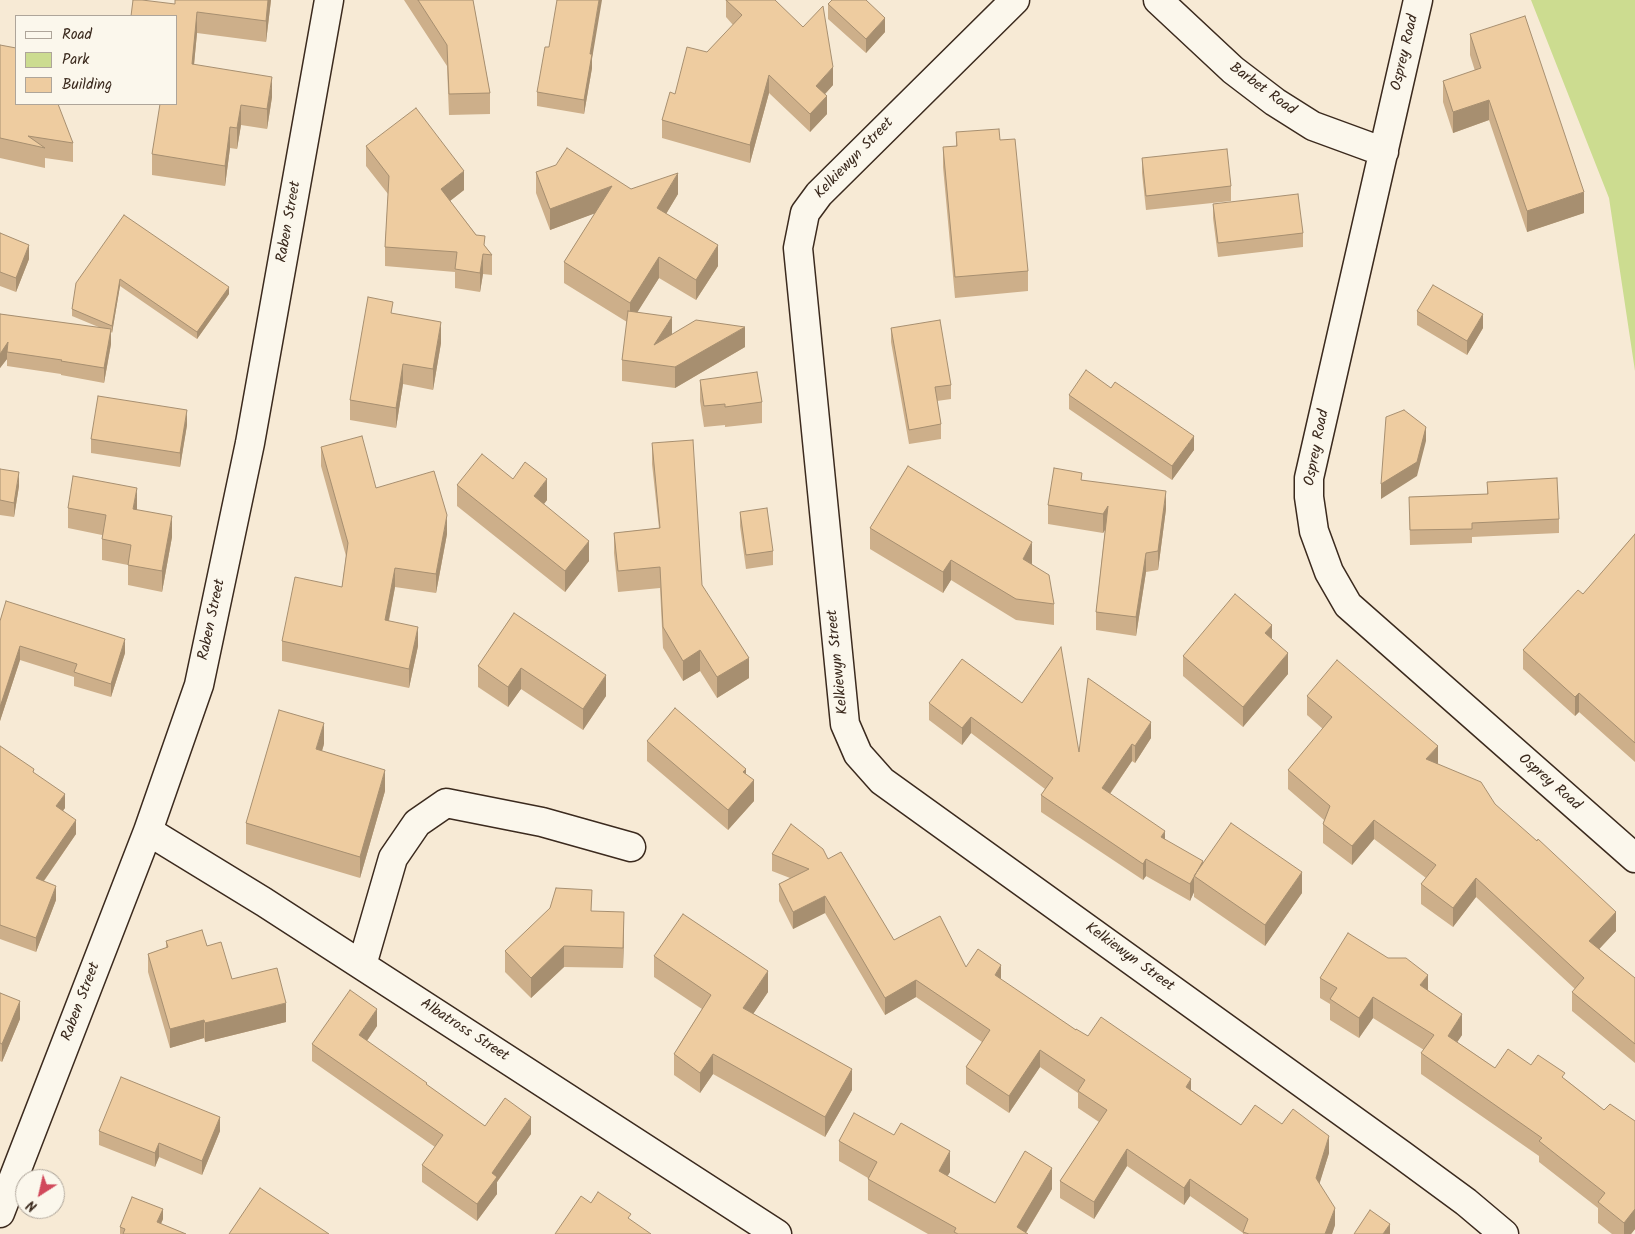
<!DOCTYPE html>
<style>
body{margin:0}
#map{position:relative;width:1635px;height:1234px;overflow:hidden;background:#f7ead5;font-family:Kalam,sans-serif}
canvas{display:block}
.legend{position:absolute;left:15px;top:15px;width:162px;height:90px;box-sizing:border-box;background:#fbf7ec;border:1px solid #aea59a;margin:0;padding:6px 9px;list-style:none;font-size:15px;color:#3b2a1e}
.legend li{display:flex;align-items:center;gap:10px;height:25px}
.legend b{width:25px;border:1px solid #aea59a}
.north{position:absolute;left:15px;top:1169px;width:50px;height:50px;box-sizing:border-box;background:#fbf7ec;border:1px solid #aea59a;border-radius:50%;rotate:215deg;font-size:14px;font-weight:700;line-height:20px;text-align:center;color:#3b2a1e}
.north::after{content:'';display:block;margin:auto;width:18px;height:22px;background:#d1495b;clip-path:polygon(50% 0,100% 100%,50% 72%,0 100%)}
</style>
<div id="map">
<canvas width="1635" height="1234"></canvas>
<ul class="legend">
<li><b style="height:6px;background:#fbf7ec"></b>Road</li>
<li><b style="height:14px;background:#ccdc90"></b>Park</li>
<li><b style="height:14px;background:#eecca0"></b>Building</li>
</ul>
<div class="north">N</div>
</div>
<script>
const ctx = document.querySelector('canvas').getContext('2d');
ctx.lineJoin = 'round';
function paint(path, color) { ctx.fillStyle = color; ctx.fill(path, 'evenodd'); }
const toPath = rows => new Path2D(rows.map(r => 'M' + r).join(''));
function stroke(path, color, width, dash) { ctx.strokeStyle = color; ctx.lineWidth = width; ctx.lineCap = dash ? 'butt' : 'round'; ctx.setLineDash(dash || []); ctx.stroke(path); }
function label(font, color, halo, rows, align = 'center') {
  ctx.font = font + ' Kalam,sans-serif'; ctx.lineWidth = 4; ctx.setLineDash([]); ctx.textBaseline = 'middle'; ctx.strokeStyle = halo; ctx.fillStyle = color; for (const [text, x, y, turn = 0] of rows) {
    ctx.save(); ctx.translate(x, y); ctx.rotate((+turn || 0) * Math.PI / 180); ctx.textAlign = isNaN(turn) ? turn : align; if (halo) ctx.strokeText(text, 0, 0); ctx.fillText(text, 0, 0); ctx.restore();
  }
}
const green = toPath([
 [1531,0,1635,0,1635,371,1609,198]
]);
const minor = toPath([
 [1015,0,819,194,805,213,798,248,845,724,858,754,882,781,1402,1155,1466,1202,1504,1234],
 [1158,0,1233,70,1275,102,1313,126,1384,152],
 [1418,0,1309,478,1309,497,1314,531,1329,572,1348,605,1635,858],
 [148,831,264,902,777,1234],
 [362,965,393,858,417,823,446,803,542,822,631,847],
 [0,1213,148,831,199,685,250,443,329,0]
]);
const wall = toPath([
 [271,0,266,42,197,33,194,65,272,97,267,129,241,125,237,149,230,148,225,186,152,175,152,154,176,16,175,4],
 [404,0,473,0,490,93,490,114,449,115,447,66],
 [726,0,775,0,833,85,825,94,827,114,810,132,769,93,750,163,662,138,662,120,675,94,707,52,733,25,726,17],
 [828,4,885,32,866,53,828,19],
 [1470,34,1584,213,1527,232,1489,120,1453,133,1443,102,1443,81,1475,71,1470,55],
 [0,45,73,143,73,162,45,158,45,168,0,158],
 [592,59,592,68,584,114,537,106,537,92],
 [956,132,1000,140,1028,271,1028,291,955,298,943,167,943,147,956,146],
 [366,146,464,190,450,201,492,255,492,275,483,274,480,292,455,288,455,272,385,266,385,247,388,194,366,166],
 [1142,158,1231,186,1231,201,1146,210,1142,173],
 [536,172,631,189,678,194,666,214,718,266,696,300,659,278,637,312,672,334,745,347,675,388,622,381,622,360,627,322,564,283,564,262,595,213,550,230,536,193],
 [1213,204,1303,233,1303,247,1218,257,1213,218],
 [124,215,229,294,197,339,120,286,112,333,111,332,111,344,104,383,61,375,61,374,7,366,7,359,0,368,0,314,101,328,72,316,72,309],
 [0,233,29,259,16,292,0,286],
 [1417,311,1483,328,1467,355,1417,325],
 [393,314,441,343,433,390,403,384,396,428,350,420,350,400],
 [891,328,951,385,951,399,937,401,941,424,941,439,909,444,891,342],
 [700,380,762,402,762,423,725,427,725,425,704,427,700,401],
 [1069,395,1194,450,1172,480,1069,409],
 [187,425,180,467,91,453,91,439],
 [652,443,702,585,749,678,717,698,700,671,683,681,663,648,660,588,618,592,614,553,614,533,659,528,652,464],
 [321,447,376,488,447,534,436,593,395,587,389,621,418,646,409,688,282,661,282,641,342,587,346,556,321,466],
 [0,469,19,486,14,517,0,515],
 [513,479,547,500,544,504,589,561,565,592,457,506,457,485],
 [1082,480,1166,509,1158,570,1146,572,1136,636,1096,630,1096,612,1105,530,1103,533,1048,524,1048,505],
 [1487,482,1559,519,1559,533,1472,537,1472,543,1410,545,1409,497,1487,494],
 [68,508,137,510,172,537,162,592,128,585,128,565,102,560,102,535,68,528],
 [740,512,773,551,773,565,746,569,740,526],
 [870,528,1032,563,1032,564,1054,604,1054,625,1016,620,951,580,943,593,870,549],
 [1635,534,1635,762,1579,712,1575,716,1523,669,1523,650,1583,594],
 [514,613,606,696,583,730,521,689,508,707,478,687,478,666],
 [0,621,125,653,111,697,74,686,74,677,20,660,0,721],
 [1272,639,1288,674,1243,727,1183,676,1183,656],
 [1307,696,1438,764,1495,804,1616,931,1599,949,1635,978,1635,1063,1572,1011,1572,992,1575,989,1476,897,1453,927,1421,904,1421,884,1426,878,1374,839,1352,865,1323,843,1323,824,1324,820,1288,789,1288,770,1323,729,1307,715],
 [929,703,1079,752,1151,738,1135,763,1132,761,1110,794,1165,840,1203,864,1302,893,1265,946,1194,897,1194,892,1190,901,1146,876,1143,880,1041,812,1041,795,1045,789,971,733,962,745,929,720],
 [647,741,746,774,754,801,728,830,647,761],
 [324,744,322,751,385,791,360,878,246,844,246,823],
 [0,746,34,773,65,808,63,810,76,834,44,881,56,900,36,952,0,939],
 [772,854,828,859,894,940,1001,980,1076,1030,1191,1090,1241,1125,1282,1124,1329,1153,1319,1184,1335,1225,1332,1234,1243,1234,1243,1233,1190,1196,1184,1205,1127,1166,1094,1219,1060,1198,1060,1181,1099,1122,1078,1108,1078,1093,1040,1067,1009,1113,966,1084,966,1067,982,1042,916,997,885,1015,825,913,793,929,779,901,779,884,790,878,772,871],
 [592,911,624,933,623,968,564,967,531,998,505,972,505,951],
 [166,941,207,946,232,979,286,1022,205,1042,204,1038,170,1048,148,972,148,954,166,948],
 [654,956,768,992,753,1014,852,1090,825,1137,713,1074,700,1093,674,1075,674,1054,702,1009,654,977],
 [1320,978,1428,990,1462,1035,1457,1042,1495,1068,1531,1065,1565,1079,1604,1110,1635,1121,1635,1229,1631,1234,1612,1234,1598,1223,1598,1208,1539,1162,1539,1156,1421,1074,1421,1053,1424,1050,1373,1018,1359,1038,1330,1020,1330,1004,1320,998],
 [0,993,20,1019,2,1062,0,1061],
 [377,1026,367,1041,427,1085,485,1126,531,1134,497,1182,497,1194,477,1221,422,1182,422,1165,435,1147,312,1061,312,1044],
 [99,1131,220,1131,202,1175,159,1157,155,1167,99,1145],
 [839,1141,950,1172,947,1176,995,1203,1052,1189,1026,1233,1028,1234,928,1234,868,1200,868,1178,839,1161],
 [163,1219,161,1224,186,1234,120,1234,120,1227]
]);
const shadedWall = toPath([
 [268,0,271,0,266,42,266,21],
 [599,0,602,0,592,59,592,68,584,114,584,100,590,54],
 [197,12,197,33,192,85,192,64],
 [885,18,885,32,866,53,866,39],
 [833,67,833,85,816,104,816,86],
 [769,75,769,93,750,163,750,145],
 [272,77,272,97,267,129,267,109],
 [827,96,827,114,810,132,810,114],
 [1489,100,1489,120,1453,133,1453,112],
 [241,105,241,125,237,149,237,128],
 [230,127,230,148,225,186,225,166],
 [464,171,464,190,441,208,441,189],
 [678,173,678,194,657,229,657,208],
 [612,186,612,207,550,230,550,209],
 [1584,192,1584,213,1527,232,1527,211],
 [29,245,29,259,16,292,16,278],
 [718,245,718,266,696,300,696,280],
 [483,254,483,274,480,292,480,273],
 [659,257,659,278,630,324,630,303],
 [120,279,120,286,112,333,112,326],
 [229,287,229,294,197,339,197,332],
 [1483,314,1483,328,1467,355,1467,341],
 [672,317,672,338,654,345],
 [441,322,441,343,433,390,433,369],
 [745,327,745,347,675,388,675,367],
 [111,329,111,344,104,383,104,368],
 [8,342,7,352,7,359,0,368,0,354],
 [403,364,403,384,396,428,396,408],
 [187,410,187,425,180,467,180,453],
 [1426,427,1426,441,1417,476,1381,499,1381,484],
 [1194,436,1194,450,1172,480,1172,466],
 [19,472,19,486,14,517,14,503],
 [547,479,547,500,534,517,534,496],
 [137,488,137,509,133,530,133,509],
 [1166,491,1166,509,1158,570,1158,551],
 [1108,506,1108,525,1103,533,1103,514],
 [447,515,447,534,436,593,436,574],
 [172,516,172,537,162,592,162,571],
 [589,541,589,561,565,592,565,571],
 [1032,542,1032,563,1023,579,1023,559],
 [1146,553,1146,572,1136,636,1136,617],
 [951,560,951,580,943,593,943,572],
 [395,568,395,587,385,639,385,620],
 [1272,625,1272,645,1265,633],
 [418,627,418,646,409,688,409,669],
 [125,639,125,653,111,697,111,684],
 [20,646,20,660,0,721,0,707],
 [700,650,700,671,683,681,683,661],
 [1288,653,1288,674,1243,727,1243,707],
 [749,658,749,678,717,698,717,677],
 [521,668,521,689,508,707,508,687],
 [606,675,606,696,583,730,583,709],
 [1579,693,1579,712,1575,716,1575,697],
 [971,717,971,733,962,745,962,728],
 [1151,722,1151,738,1135,763,1135,746],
 [324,723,324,744,316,770,316,749],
 [1132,744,1132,761,1102,805,1102,788],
 [1438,746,1438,765,1426,759],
 [746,769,746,789,754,780,754,801,728,830,728,810,743,772],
 [385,770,385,791,360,878,360,857],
 [65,794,65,808,56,820,56,806],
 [76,820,76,834,36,892,36,878],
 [1374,820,1374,839,1352,865,1352,846],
 [1165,831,1165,848,1161,837],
 [1146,859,1146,876,1143,880,1143,864],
 [1203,861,1203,878,1194,876,1194,892,1190,901,1190,884],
 [1302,872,1302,893,1265,946,1265,925],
 [1476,878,1476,897,1453,927,1453,908],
 [56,886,56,900,36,952,36,938],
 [825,896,825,913,793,929,793,912],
 [624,912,624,933,623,968,623,948],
 [1616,912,1616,931,1589,960,1589,941],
 [564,946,564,967,531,998,531,978],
 [1001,965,1001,982,995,975],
 [768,971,768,992,743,1029,743,1008],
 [1428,975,1428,996,1420,985],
 [916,980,916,997,885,1015,885,998],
 [1373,997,1373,1018,1359,1038,1359,1018],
 [20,1001,20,1019,2,1062,2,1044],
 [286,1003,286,1022,205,1042,205,1023],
 [377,1009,377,1026,359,1052,359,1035],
 [1462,1014,1462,1035,1448,1056,1448,1036],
 [204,1020,204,1038,170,1048,170,1029],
 [1040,1050,1040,1067,1009,1113,1009,1096],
 [713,1054,713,1074,700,1093,700,1073],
 [852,1069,852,1090,825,1137,825,1117],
 [1191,1079,1191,1096,1186,1087],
 [220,1117,220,1131,202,1175,202,1161],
 [531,1117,531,1134,497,1182,497,1194,477,1221,477,1204,492,1173],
 [1329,1136,1329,1153,1316,1195,1316,1178],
 [159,1143,159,1157,155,1167,155,1153],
 [1127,1149,1127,1166,1094,1219,1094,1202],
 [950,1151,950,1172,939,1191,939,1171],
 [1052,1168,1052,1189,1025,1234,1017,1227],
 [1190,1179,1190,1196,1184,1205,1184,1188],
 [1335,1208,1335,1225,1332,1234,1325,1234],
 [163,1209,163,1219,157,1232,157,1222],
 [1635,1209,1635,1229,1631,1234,1624,1234,1624,1223],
 [1390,1224,1390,1234,1383,1234]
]);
const building = toPath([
 [133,0,142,0,175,4,175,0,268,0,266,21,197,12,192,64,272,77,267,109,241,105,237,128,230,127,225,166,152,154,160,104,176,104,176,16,131,16,133,0],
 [418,0,473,0,490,93,449,94,447,45,418,0],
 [557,0,599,0,590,54,592,54,584,100,537,92,545,47,549,47,557,0],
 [726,0,775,0,803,27,823,6,833,67,816,86,827,96,810,114,769,75,750,145,662,120,670,92,675,94,687,47,707,52,742,15,726,0],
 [832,0,866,0,885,18,866,39,828,4,832,0],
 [1525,16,1584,192,1527,211,1489,100,1453,112,1443,81,1481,68,1470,34,1525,16],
 [0,45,16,48,16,104,58,104,73,143,28,136,45,148,0,138,0,45],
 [416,108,464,171,441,189,476,235,485,236,484,245,492,255,483,254,480,273,455,269,457,252,385,247,389,176,366,146,416,108],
 [999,129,1000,140,1015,139,1028,271,955,277,943,147,957,146,956,132,999,129],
 [567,148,631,189,678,173,657,208,718,245,696,280,659,257,630,303,564,262,612,186,550,209,536,172,556,165,567,148],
 [1227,149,1231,186,1146,196,1142,158,1227,149],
 [1298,194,1303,233,1218,243,1213,204,1298,194],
 [124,215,229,287,197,332,120,279,112,326,72,309,76,283,124,215],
 [0,233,29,245,16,278,0,272,0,233],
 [1433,285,1483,314,1467,341,1417,311,1433,285],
 [368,297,393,302,391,313,441,322,433,369,403,364,396,408,350,400,368,297],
 [628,311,672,317,654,345,696,320,745,327,675,367,622,360,628,311],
 [0,314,111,329,104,368,61,361,62,360,7,352,8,342,0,354,0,314],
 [940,320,951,385,935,387,941,424,909,430,891,328,940,320],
 [1086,370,1111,388,1115,382,1194,436,1172,466,1069,395,1086,370],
 [757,372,762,402,725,407,725,404,704,406,700,380,757,372],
 [98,396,187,410,180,453,91,439,98,396],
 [1404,410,1426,427,1417,462,1381,484,1386,417,1404,410],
 [362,436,376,488,434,471,447,515,436,574,395,568,385,620,418,627,409,669,282,641,295,577,342,587,348,543,321,447,362,436],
 [693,440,702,585,749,658,717,677,700,650,683,661,663,627,660,567,618,571,614,533,660,528,652,443,693,440],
 [482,454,513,479,525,462,547,479,534,496,589,541,565,571,457,485,482,454],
 [908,466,1032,542,1023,559,1049,575,1054,604,1016,599,951,560,943,572,870,528,908,466],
 [1054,468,1082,473,1081,480,1166,491,1158,551,1146,553,1136,617,1096,612,1108,506,1103,514,1048,505,1054,468],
 [0,469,19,472,14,503,0,500,0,469],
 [73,476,137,488,133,509,172,516,162,571,128,565,131,545,102,539,106,515,68,508,73,476],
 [1557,478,1559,519,1472,523,1472,529,1410,530,1409,497,1488,494,1487,482,1557,478],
 [767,508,773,551,746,555,740,512,767,508],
 [1635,534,1635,743,1579,693,1575,697,1523,650,1578,590,1583,594,1635,534],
 [1235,594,1272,625,1265,633,1288,653,1243,707,1183,656,1235,594],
 [6,601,125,639,111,684,74,672,77,664,20,646,0,707,0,621,6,601],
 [514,613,606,675,583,709,521,668,508,687,478,666,514,613],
 [1061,647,1079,752,1088,678,1151,722,1135,746,1132,744,1102,788,1165,831,1161,837,1203,861,1190,884,1146,859,1143,864,1041,795,1053,778,971,717,962,728,929,703,962,659,1022,703,1061,647],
 [1337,660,1438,746,1426,759,1481,782,1495,804,1537,841,1538,839,1616,912,1589,941,1635,978,1635,1044,1572,992,1584,978,1476,878,1453,908,1421,884,1436,865,1374,820,1352,846,1323,824,1330,806,1288,770,1332,717,1307,696,1337,660],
 [675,708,746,769,743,772,754,780,728,810,647,741,675,708],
 [279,710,324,723,316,749,385,770,360,857,246,823,279,710],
 [0,746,34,769,33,772,65,794,56,806,76,820,36,878,56,886,36,938,0,925,0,746],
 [1231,823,1302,872,1265,925,1194,876,1231,823],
 [791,824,823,849,828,859,841,852,894,940,940,916,966,967,978,949,1001,965,995,975,1076,1030,1076,1029,1088,1036,1101,1017,1191,1079,1186,1087,1241,1125,1255,1105,1282,1124,1293,1109,1329,1136,1316,1178,1335,1208,1325,1234,1249,1234,1243,1232,1248,1219,1190,1179,1184,1188,1127,1149,1094,1202,1060,1181,1107,1110,1078,1091,1085,1080,1040,1050,1009,1096,966,1067,990,1030,916,980,885,998,825,896,793,912,779,884,809,869,772,854,791,824],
 [556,888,592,890,591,911,624,912,623,948,564,946,531,978,505,951,550,908,556,888],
 [683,914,768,971,743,1008,852,1069,825,1117,713,1054,700,1073,674,1054,711,995,654,956,683,914],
 [202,930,207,946,221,942,232,979,277,968,286,1003,205,1023,204,1020,170,1029,148,954,168,947,166,941,202,930],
 [1348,933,1388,958,1406,958,1428,975,1420,985,1462,1014,1448,1036,1495,1068,1508,1049,1531,1065,1538,1055,1565,1073,1562,1077,1604,1110,1610,1104,1635,1121,1635,1209,1624,1223,1598,1202,1605,1193,1539,1141,1542,1138,1421,1053,1434,1035,1373,997,1359,1018,1330,999,1337,988,1320,978,1348,933],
 [350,990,377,1009,359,1035,427,1083,426,1084,485,1126,505,1098,531,1117,492,1173,497,1177,477,1204,422,1165,443,1135,312,1044,350,990],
 [0,993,20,1001,2,1044,0,1043,0,993],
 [121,1077,220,1117,202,1161,159,1143,155,1153,99,1131,121,1077],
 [854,1113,894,1135,901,1123,950,1151,939,1171,995,1203,1025,1151,1052,1168,1017,1227,1028,1234,958,1234,954,1232,956,1228,868,1179,877,1162,839,1141,854,1113],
 [260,1188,329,1234,229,1234,260,1188],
 [598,1192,631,1214,628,1218,651,1234,555,1234,581,1196,591,1203,598,1192],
 [132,1197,163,1209,157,1222,186,1234,123,1234,125,1229,120,1227,132,1197],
 [1370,1210,1390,1224,1383,1234,1354,1234,1370,1210]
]);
const streetNames = [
 ["Osprey Road",1406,53,-77],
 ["Barbet Road",1262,90,36],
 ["Kelkiewyn Street",855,159,-46],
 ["Raben Street",290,222,-80],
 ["Osprey Road",1318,448,-79],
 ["Raben Street",213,620,-78],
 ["Kelkiewyn Street",839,662,-96],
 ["Osprey Road",1549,783,41],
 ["Kelkiewyn Street",1129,958,36],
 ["Raben Street",82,1002,-69],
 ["Albatross Street",464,1031,33]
];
paint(green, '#ccdc90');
stroke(minor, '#3b2a1e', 31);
stroke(minor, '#fbf7ec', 28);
paint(wall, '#cdaf8a');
paint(shadedWall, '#a78f70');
paint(building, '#eecca0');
stroke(building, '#a78f70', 1);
label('15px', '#3b2a1e', '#fbf7ec', streetNames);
</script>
